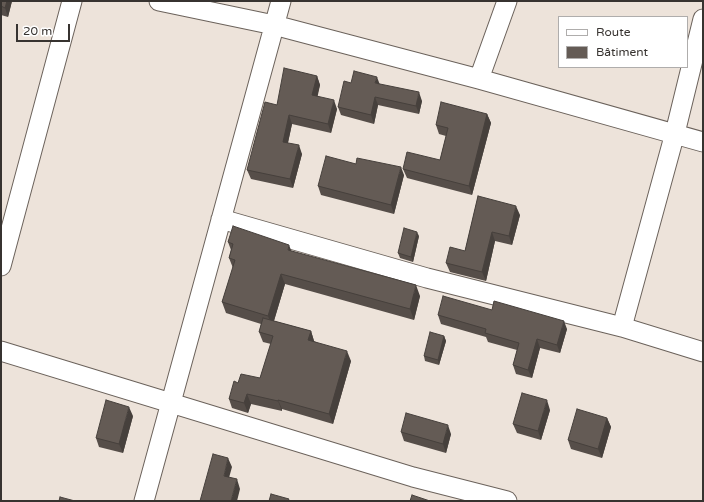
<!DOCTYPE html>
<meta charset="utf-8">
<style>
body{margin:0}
#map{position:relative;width:704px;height:502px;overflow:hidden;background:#ede3da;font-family:"Varela Round",sans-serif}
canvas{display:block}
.frame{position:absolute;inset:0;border:2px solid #373330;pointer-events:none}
.legend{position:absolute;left:558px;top:16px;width:130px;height:52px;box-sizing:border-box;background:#fff;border:1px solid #afadac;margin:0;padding:5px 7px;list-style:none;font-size:12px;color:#373330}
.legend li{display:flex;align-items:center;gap:8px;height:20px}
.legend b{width:20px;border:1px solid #afadac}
.scale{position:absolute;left:16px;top:24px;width:54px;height:18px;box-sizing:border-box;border:2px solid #373330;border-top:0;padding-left:5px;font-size:12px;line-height:14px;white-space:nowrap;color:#373330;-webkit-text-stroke:3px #fff;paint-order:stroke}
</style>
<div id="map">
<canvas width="704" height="502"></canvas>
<div class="frame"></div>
<ul class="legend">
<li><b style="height:5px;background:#fff"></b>Route</li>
<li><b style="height:11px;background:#645b55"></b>Bâtiment</li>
</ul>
<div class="scale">20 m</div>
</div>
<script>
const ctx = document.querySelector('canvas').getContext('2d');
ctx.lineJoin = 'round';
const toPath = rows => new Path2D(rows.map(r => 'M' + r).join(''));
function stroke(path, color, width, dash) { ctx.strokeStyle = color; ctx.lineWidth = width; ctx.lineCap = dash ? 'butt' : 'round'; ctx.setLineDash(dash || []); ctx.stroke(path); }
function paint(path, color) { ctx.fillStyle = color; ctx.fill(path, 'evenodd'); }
const minor = toPath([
 [159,1,274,25,479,79,703,142],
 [479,79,507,1],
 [221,219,427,278,622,327,703,352],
 [1,266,72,1],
 [622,327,675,133,703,19],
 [1,351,413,477,507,501],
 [144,501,281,1]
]);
const wall = toPath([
 [1,1,12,1,8,17,1,15],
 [317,76,320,85,317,96,337,109,331,133,292,124,288,143,302,154,293,188,251,179,247,170,277,105],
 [351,83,379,84,422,101,419,114,378,105,374,124,341,115,338,107],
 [487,114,491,123,472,195,407,178,403,169,440,160,446,136,439,134,436,125],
 [356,164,404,175,394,214,321,195,318,186],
 [478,196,520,215,512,245,495,241,486,281,450,272,446,263,465,251],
 [419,236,413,262,400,258,398,253],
 [228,242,291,251,420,296,414,320,285,284,274,321,311,331,314,341,351,361,333,424,282,409,282,411,251,404,248,413,232,408,229,399,238,383,260,378,271,344,263,342,259,332,261,324,226,313,222,302,233,268,229,258,231,250],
 [492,310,567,329,560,353,540,348,532,378,516,374,513,365,517,350,488,342,486,337,441,324,438,315],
 [444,336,446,341,439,365,425,361,424,356],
 [550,410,541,440,517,433,513,424],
 [133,416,123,453,99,447,96,438],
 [607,418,611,427,602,458,571,449,568,440],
 [401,432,451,434,446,453,404,441]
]);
const shadedWall = toPath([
 [7,1,12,1,8,17,5,8],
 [317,76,320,85,316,104,312,95],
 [377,77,380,85,375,83],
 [419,92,422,101,419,114,416,106],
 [375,97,378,105,374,124,371,115],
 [334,100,337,109,331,133,328,124],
 [487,114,491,123,472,195,469,186],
 [289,115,292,124,286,151,283,142],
 [299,145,302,154,293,188,290,179],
 [401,167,404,175,394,214,391,205],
 [516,206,520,215,512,245,509,236],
 [417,232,419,236,413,262,411,257],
 [492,232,495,241,486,281,482,272],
 [289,245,293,255,288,250],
 [281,274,285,284,272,327,268,316],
 [416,285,420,296,414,320,410,309],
 [564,321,567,329,560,353,557,345],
 [311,331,314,341,312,350,308,340],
 [444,336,446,341,439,365,438,360],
 [537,339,540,348,532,378,528,370],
 [347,351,351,361,333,424,329,414],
 [247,394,251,404,248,413,244,403],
 [278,400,282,409,282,411,278,401],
 [547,400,550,410,541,440,538,431],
 [129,407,133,416,123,453,119,444],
 [607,418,611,427,602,458,598,449],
 [448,425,451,434,446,453,443,444],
 [228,458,232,467,227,485,224,476],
 [237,479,240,489,237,501,231,501]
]);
const building = toPath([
 [1,1,7,1,5,8,1,6,1,1],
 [284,68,317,76,312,95,334,100,328,124,289,115,283,142,299,145,290,179,247,170,265,102,277,105,284,68],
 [354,71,377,77,375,83,419,92,416,106,375,97,371,115,338,107,344,81,351,83,354,71],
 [441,102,487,114,469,186,403,169,407,152,440,160,448,128,436,125,441,102],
 [326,156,356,164,357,158,401,167,391,205,318,186,326,156],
 [478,196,516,206,509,236,492,232,482,272,446,263,450,247,465,251,478,196],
 [233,226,289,245,288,250,416,285,410,309,281,274,268,316,222,302,235,260,229,258,233,244,228,242,233,226],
 [404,228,417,232,411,257,398,253,404,228],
 [443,296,492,310,494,301,564,321,557,345,537,339,528,370,513,365,519,343,485,333,486,329,438,315,443,296],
 [263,318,311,331,308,340,347,351,329,414,278,400,278,401,247,394,244,403,229,399,234,381,238,383,241,374,260,378,273,336,259,332,263,318],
 [430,332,444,336,438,360,424,356,430,332],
 [522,393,547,400,538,431,513,424,522,393],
 [106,400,129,407,119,444,96,438,106,400],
 [577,409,607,418,598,449,568,440,577,409],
 [406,413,448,425,443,444,401,432,406,413],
 [213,454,228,458,224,476,237,479,231,501,200,501,213,454],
 [271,494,289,499,288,501,269,501,271,494],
 [412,495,430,501,410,501,412,495],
 [60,497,75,501,59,501,60,497]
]);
stroke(minor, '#6b625b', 21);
stroke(minor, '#fff', 19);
paint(wall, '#564e49');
paint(shadedWall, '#46403c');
paint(building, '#645b55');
stroke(building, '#46403c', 1);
</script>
